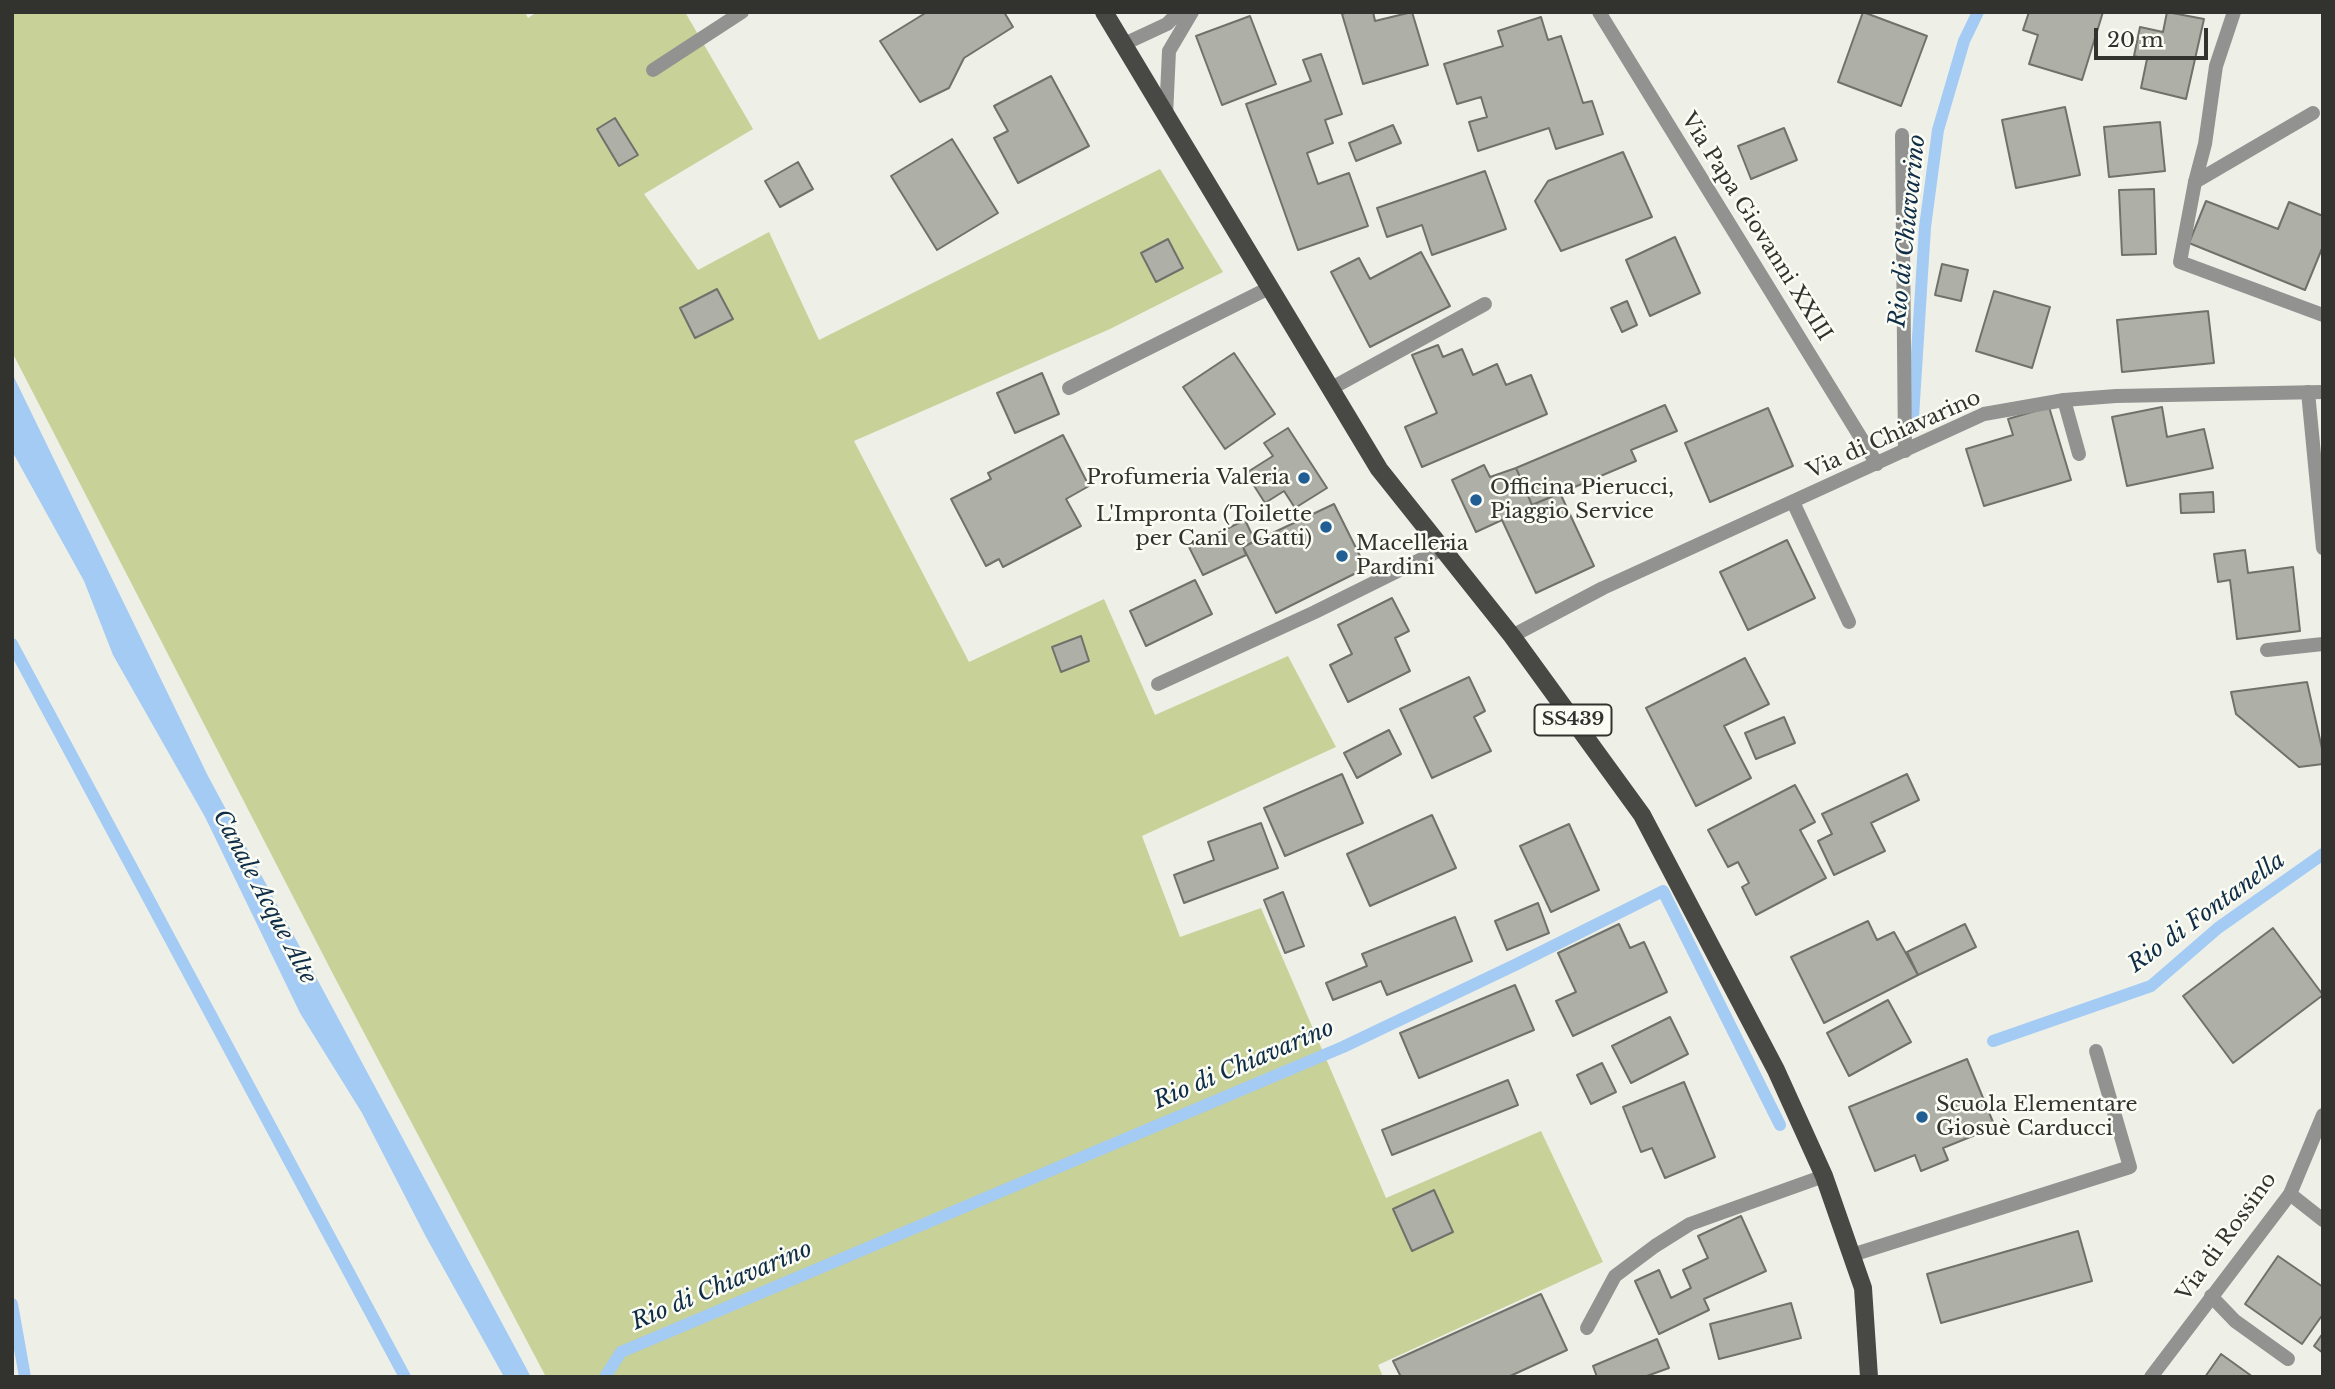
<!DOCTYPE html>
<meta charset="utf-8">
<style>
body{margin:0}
#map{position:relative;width:2335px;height:1389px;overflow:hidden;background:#eef0e8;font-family:"Libre Baskerville",serif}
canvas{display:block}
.frame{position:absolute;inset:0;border:14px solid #32322f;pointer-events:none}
.scale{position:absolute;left:2094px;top:28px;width:114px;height:32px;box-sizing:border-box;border:4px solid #32322f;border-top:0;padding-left:9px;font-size:21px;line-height:24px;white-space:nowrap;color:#32322f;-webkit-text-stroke:5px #fbfdf5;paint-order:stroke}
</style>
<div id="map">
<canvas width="2335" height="1389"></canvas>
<div class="frame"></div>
<div class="scale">20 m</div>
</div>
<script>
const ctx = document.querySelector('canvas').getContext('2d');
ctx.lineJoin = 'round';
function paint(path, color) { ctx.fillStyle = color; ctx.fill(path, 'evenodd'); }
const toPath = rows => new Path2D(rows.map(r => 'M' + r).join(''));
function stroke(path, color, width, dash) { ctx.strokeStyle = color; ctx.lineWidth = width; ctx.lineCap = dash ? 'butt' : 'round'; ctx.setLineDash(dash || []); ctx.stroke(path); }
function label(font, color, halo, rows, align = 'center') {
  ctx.font = font + ' "Libre Baskerville",serif'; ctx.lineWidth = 5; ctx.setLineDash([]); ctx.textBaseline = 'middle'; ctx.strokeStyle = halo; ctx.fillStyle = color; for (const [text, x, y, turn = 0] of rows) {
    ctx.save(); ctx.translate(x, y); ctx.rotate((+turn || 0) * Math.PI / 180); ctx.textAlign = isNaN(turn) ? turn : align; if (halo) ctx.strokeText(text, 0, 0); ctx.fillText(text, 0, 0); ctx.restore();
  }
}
const green = toPath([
 [12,12,525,12,528,18,537,12,685,12,753,129,644,194,698,270,769,232,819,340,1160,169,1223,272,1110,329,854,441,969,662,1104,599,1155,715,1288,656,1336,747,1142,836,1180,937,1261,908,1386,1198,1541,1131,1603,1262,1378,1365,1383,1377,546,1377,334,976,12,352]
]);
const water = toPath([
 [12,373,208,776,531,1377,504,1377,426,1237,362,1113,300,1013,205,817,113,655,84,581,12,451]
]);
const stream = toPath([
 [1913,417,1925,227,1938,130,1964,41,1978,12],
 [12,644,405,1377],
 [1993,1041,2151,986,2218,928,2323,854],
 [12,1304,25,1377],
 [605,1377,621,1352,1343,1047,1517,964,1663,891,1780,1125]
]);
const building = toPath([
 [927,12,1004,12,1013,27,964,58,949,88,920,102,880,41,927,12],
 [1348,12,1373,12,1375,21,1412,12,1428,65,1363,84,1342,14,1348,12],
 [1863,12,1927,36,1901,106,1838,82,1863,12],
 [2029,12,2103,12,2082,80,2029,64,2038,35,2023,30,2029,12],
 [2167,12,2204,19,2186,99,2141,88,2147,59,2134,56,2140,27,2163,32,2167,12],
 [1250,16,1276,84,1222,105,1196,36,1250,16],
 [1541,17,1548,40,1561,36,1583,103,1592,101,1603,134,1556,149,1549,128,1478,151,1469,122,1487,117,1481,97,1457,104,1444,64,1503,46,1498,31,1541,17],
 [1321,54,1342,114,1325,120,1333,143,1307,153,1318,184,1349,173,1368,226,1298,250,1246,104,1311,81,1303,60,1321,54],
 [1051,76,1089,146,1018,183,994,138,1008,131,994,106,1051,76],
 [2065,107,2080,175,2016,188,2002,120,2065,107],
 [615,118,638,155,619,166,597,129,615,118],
 [2160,122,2165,171,2109,177,2104,127,2160,122],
 [1393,125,1401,143,1356,161,1349,143,1393,125],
 [1784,128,1797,160,1751,179,1738,146,1784,128],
 [952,139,998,213,937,250,891,176,952,139],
 [1623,152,1652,217,1561,251,1535,201,1548,181,1623,152],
 [798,162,813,189,780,207,765,181,798,162],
 [1485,171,1506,229,1432,255,1422,225,1387,237,1377,208,1485,171],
 [2154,189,2156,254,2122,255,2119,190,2154,189],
 [2206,201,2278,229,2289,202,2323,216,2323,246,2305,290,2189,243,2206,201],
 [1675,237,1700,293,1650,316,1626,260,1675,237],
 [1168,239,1183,268,1156,282,1141,253,1168,239],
 [1421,252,1450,306,1370,347,1331,272,1359,258,1370,279,1421,252],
 [1942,264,1968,270,1961,301,1935,295,1942,264],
 [717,289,733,319,695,338,680,308,717,289],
 [1994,291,2050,307,2032,368,1976,351,1994,291],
 [1627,301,1637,325,1622,332,1611,308,1627,301],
 [2208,311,2214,363,2122,372,2117,320,2208,311],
 [1438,345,1443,357,1462,349,1473,375,1497,364,1506,385,1531,375,1547,414,1422,467,1405,427,1437,413,1412,355,1438,345],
 [1234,353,1275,414,1225,449,1183,387,1234,353],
 [1042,373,1059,414,1015,433,997,393,1042,373],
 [1665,405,1677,431,1631,450,1636,461,1532,505,1516,468,1665,405],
 [2049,407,2071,480,1984,506,1966,449,2013,435,2008,419,2049,407],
 [2162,407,2167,437,2204,429,2213,468,2127,486,2112,417,2162,407],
 [1768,408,1793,466,1710,502,1685,443,1768,408],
 [1288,428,1327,488,1295,508,1284,491,1265,503,1246,473,1273,456,1264,443,1288,428],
 [1063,435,1089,486,1066,499,1081,526,1003,567,999,559,986,566,951,499,991,479,988,473,1063,435],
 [1484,465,1490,477,1516,468,1532,505,1560,493,1594,566,1536,593,1502,520,1476,532,1452,480,1484,465],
 [2213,492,2214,512,2181,513,2180,494,2213,492],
 [1334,504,1366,568,1276,613,1243,547,1334,504],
 [1245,520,1255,541,1243,547,1246,555,1203,575,1189,547,1245,520],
 [1787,540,1815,598,1748,630,1720,572,1787,540],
 [2245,550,2248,573,2293,567,2300,631,2237,639,2230,580,2218,582,2214,554,2245,550],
 [1195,580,1212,614,1146,646,1130,611,1195,580],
 [1392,598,1409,631,1395,638,1410,671,1348,702,1330,665,1352,654,1338,625,1392,598],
 [1081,636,1089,661,1061,672,1052,647,1081,636],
 [1745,658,1769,704,1724,726,1751,778,1696,806,1646,708,1745,658],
 [1469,677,1485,711,1474,717,1491,751,1432,778,1400,709,1469,677],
 [2307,682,2323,753,2323,764,2299,767,2236,714,2231,692,2307,682],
 [1784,717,1795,743,1756,759,1745,733,1784,717],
 [1389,730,1401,754,1357,778,1344,753,1389,730],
 [1342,774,1363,823,1285,856,1264,808,1342,774],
 [1907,774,1919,800,1871,823,1885,851,1834,875,1818,841,1832,834,1822,814,1907,774],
 [1795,785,1815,822,1800,830,1826,878,1756,915,1742,887,1749,883,1738,862,1728,867,1708,830,1795,785],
 [1432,815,1456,868,1370,906,1347,854,1432,815],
 [1261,823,1278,868,1184,903,1174,875,1214,860,1208,842,1261,823],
 [1569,824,1599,890,1551,912,1520,846,1569,824],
 [1283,892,1304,946,1285,953,1264,900,1283,892],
 [1538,903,1549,933,1507,950,1495,921,1538,903],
 [1455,917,1472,961,1387,995,1381,981,1333,1000,1326,983,1367,966,1362,954,1455,917],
 [1868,921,1877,940,1894,932,1918,975,1824,1023,1791,957,1868,921],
 [1619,924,1630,948,1644,942,1667,992,1573,1036,1556,1001,1576,992,1558,953,1619,924],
 [1965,924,1976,947,1918,975,1907,952,1965,924],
 [2273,928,2323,995,2233,1063,2183,996,2273,928],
 [1515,985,1534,1030,1419,1078,1400,1033,1515,985],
 [1888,1000,1911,1042,1849,1076,1827,1033,1888,1000],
 [1670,1017,1688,1054,1631,1083,1612,1046,1670,1017],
 [1967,1059,1995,1127,1943,1148,1948,1160,1921,1171,1915,1155,1875,1171,1849,1107,1967,1059],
 [1602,1063,1616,1092,1591,1104,1577,1075,1602,1063],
 [1508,1080,1518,1105,1392,1155,1382,1130,1508,1080],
 [1684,1082,1715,1157,1665,1178,1652,1148,1641,1152,1623,1107,1684,1082],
 [1434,1190,1453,1232,1412,1251,1393,1209,1434,1190],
 [1741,1216,1766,1271,1704,1299,1709,1310,1659,1334,1635,1281,1659,1270,1671,1298,1691,1288,1683,1270,1708,1258,1698,1236,1741,1216],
 [2078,1231,2092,1281,1941,1323,1927,1274,2078,1231],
 [2278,1256,2323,1287,2323,1314,2302,1344,2245,1304,2278,1256],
 [1541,1294,1567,1350,1508,1377,1401,1377,1393,1361,1541,1294],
 [1791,1303,1801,1338,1719,1359,1710,1324,1791,1303],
 [2323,1333,2323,1353,2314,1346,2323,1333],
 [1657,1339,1669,1368,1644,1377,1597,1377,1593,1366,1657,1339],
 [2221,1354,2253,1377,2205,1377,2221,1354]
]);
const service = toPath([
 [653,70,742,12],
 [1902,135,1905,451],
 [2195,182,2205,144,2216,66,2234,12],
 [1069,388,1269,288],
 [1330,389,1485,304],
 [2308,392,2323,548],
 [2064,400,2079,454],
 [1793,502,1849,622],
 [2267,650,2323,644],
 [1158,684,1315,612,1442,549],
 [2290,1194,2323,1220],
 [1852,1255,2130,1167,2096,1051],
 [2211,1296,2235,1321,2288,1359],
 [1587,1328,1615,1276,1655,1246,1690,1224,1824,1176]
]);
const minor = toPath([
 [1599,12,1877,464],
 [1124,44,1167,24,1179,12],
 [2313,113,2195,182,2180,262,2323,315],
 [1166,116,1169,51,1192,12],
 [1512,636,1603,588,1984,414,2064,400,2116,396,2323,392],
 [2151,1377,2290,1194,2323,1115]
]);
const primary = toPath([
 [1104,12,1379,469,1512,636,1642,815,1776,1070,1824,1176,1863,1288,1869,1377]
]);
const markers = [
 [1304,478,7,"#205e94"],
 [1476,500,7,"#205e94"],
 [1326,527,7,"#205e94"],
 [1342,556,7,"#205e94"],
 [1922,1117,7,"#205e94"]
];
const shields = [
 [1573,720,77]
];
const shieldNames = [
 ["SS439",1573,720]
];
const streetNames = [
 ["Via Papa Giovanni XXIII",1756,227,58],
 ["Via di Chiavarino",1894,435,-24],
 ["Via di Rossino",2227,1237,-54]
];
const poiNames = [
 ["Profumeria Valeria",1290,478,"right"],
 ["Officina Pierucci,",1490,488],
 ["Piaggio Service",1490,512],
 ["L'Impronta (Toilette",1312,515,"right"],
 ["per Cani e Gatti)",1312,539,"right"],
 ["Macelleria",1356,544],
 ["Pardini",1356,568],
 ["Scuola Elementare",1936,1105],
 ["Giosuè Carducci",1936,1129]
];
const waterNames = [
 ["Rio di Chiavarino",1908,231,-84],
 ["Canale Acque Alte",264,897,62],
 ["Rio di Fontanella",2207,913,-36],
 ["Rio di Chiavarino",1244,1065,-23],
 ["Rio di Chiavarino",722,1286,-23]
];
paint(green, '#c7d198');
paint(water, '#a4cbf4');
stroke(stream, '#a4cbf4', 12);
paint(building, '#aeb0a8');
stroke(building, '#70716a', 2);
stroke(service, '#929390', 14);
stroke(minor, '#929390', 14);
stroke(primary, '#484944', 18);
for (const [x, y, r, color] of markers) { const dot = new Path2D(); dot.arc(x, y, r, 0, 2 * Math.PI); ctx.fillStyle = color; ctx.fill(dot); stroke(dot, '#fbfdf5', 2.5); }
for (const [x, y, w] of shields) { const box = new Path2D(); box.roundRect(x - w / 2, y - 15.5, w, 31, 5); ctx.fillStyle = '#fbfdf5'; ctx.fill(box); stroke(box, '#32322f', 2); }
label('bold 19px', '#32322f', null, shieldNames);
label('21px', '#32322f', '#fbfdf5', streetNames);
label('21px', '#32322f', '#fbfdf5', poiNames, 'left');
label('italic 23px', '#102d47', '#fbfdf5', waterNames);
</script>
